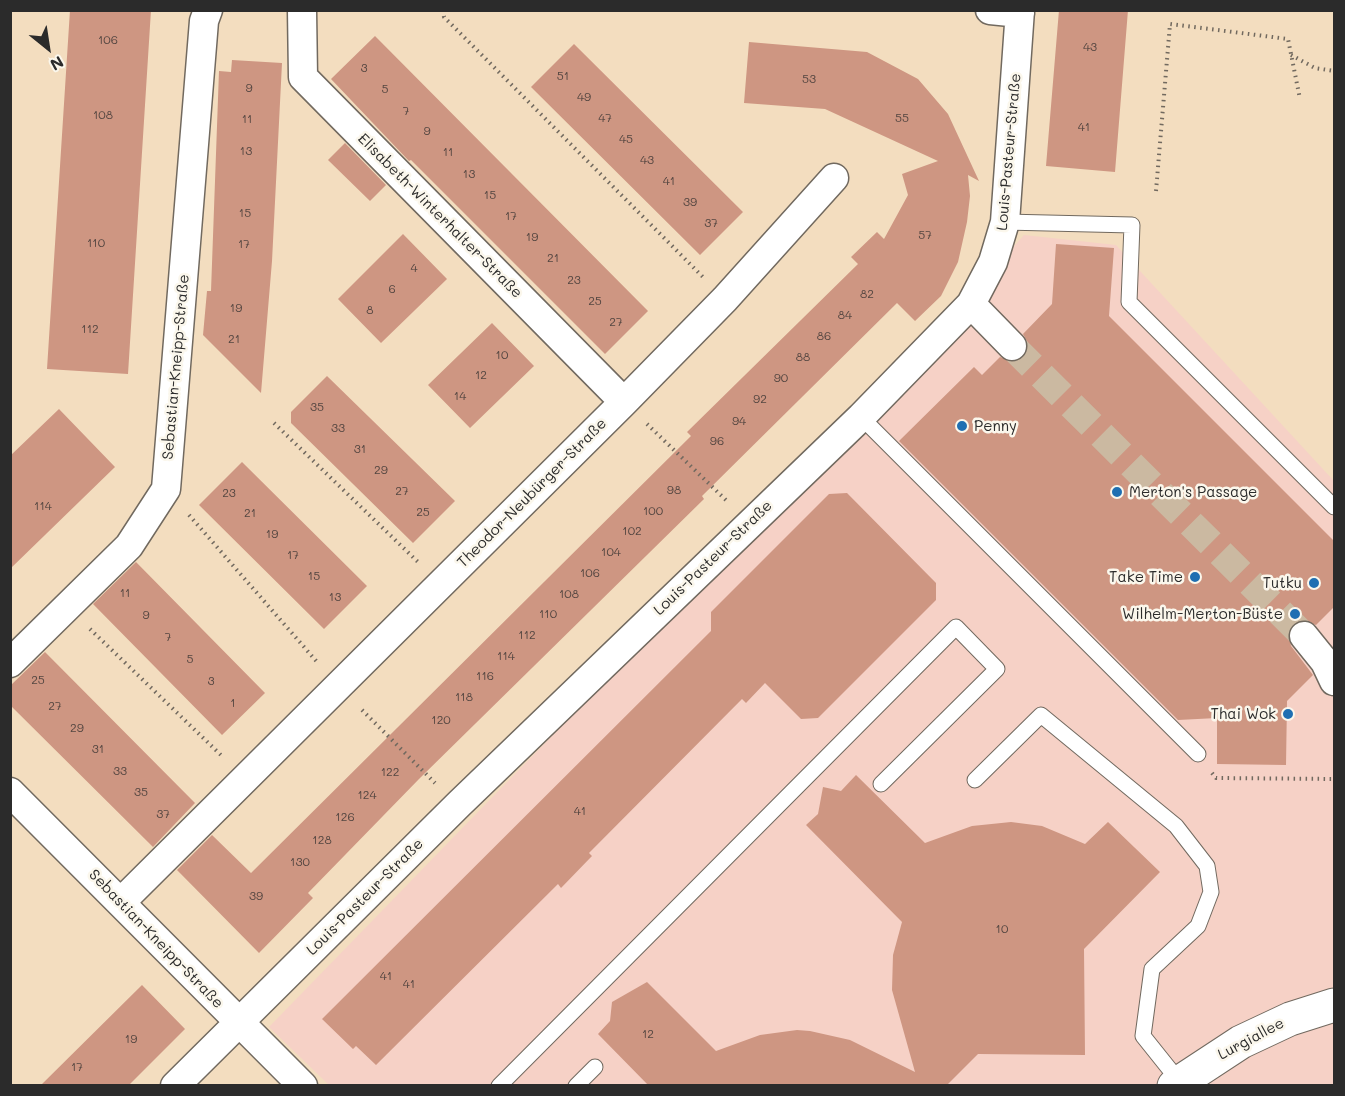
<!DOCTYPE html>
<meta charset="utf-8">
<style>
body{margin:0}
#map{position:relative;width:1345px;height:1096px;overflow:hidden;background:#f3ddbf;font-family:Mali,sans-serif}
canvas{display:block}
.frame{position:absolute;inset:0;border:12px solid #2b2b2b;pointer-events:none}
.north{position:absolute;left:18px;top:18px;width:60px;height:60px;-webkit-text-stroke:4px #fbf7ec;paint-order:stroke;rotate:150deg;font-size:16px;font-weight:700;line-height:24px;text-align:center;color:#2b2b2b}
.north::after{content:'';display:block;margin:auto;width:21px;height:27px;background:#2b2b2b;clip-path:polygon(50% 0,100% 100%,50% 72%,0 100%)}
</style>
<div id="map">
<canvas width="1345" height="1096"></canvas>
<div class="frame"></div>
<div class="north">N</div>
</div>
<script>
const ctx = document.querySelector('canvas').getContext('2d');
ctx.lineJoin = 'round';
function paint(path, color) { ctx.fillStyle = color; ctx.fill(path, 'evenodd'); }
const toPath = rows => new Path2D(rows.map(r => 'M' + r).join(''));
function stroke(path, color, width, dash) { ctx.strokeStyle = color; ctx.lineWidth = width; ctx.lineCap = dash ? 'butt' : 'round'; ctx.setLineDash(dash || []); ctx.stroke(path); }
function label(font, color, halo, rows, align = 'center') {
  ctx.font = font + ' Mali,sans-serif'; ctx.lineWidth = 5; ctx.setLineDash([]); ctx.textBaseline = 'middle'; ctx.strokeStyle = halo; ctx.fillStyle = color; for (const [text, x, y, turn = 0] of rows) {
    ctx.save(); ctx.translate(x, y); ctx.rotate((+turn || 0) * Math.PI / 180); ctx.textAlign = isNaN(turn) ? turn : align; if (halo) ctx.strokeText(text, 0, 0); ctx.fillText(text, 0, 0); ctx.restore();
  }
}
const built = toPath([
 [1024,235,1116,245,1334,481,1334,1085,329,1085,269,1027,859,420]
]);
const building = toPath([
 [70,10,151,10,128,374,47,369],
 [1059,10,1128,10,1115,172,1046,166],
 [375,36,648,311,605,354,411,160,409,161,331,79],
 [749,42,867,52,918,79,948,114,979,181,968,175,970,196,967,222,958,262,941,296,915,321,897,303,702,496,704,499,419,779,308,893,313,898,259,953,177,870,212,835,251,873,691,436,687,432,858,264,851,257,877,232,884,239,908,195,902,174,938,161,825,109,744,103],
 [574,44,743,212,700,255,531,87],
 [232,60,282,63,272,261,261,393,203,335,207,291,211,291,219,71,231,72],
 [345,143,386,185,370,201,328,160],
 [403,234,447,279,381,343,338,299],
 [1056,244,1114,248,1109,316,1335,542,1335,606,1316,625,1301,620,1293,624,1288,631,1291,646,1313,675,1287,701,1286,765,1217,764,1217,718,1178,720,899,441,974,367,982,375,1000,357,1016,362,1024,357,1028,343,1023,334,1052,304],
 [492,323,534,366,470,428,428,385],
 [327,376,455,501,413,543,291,423,291,412],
 [59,409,115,467,10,569,10,456],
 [242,462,367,586,324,629,199,505],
 [847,493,936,583,936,600,818,718,801,719,765,683,746,703,742,699,589,853,592,856,561,888,558,884,376,1065,356,1046,353,1049,322,1019,711,631,711,612,829,494],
 [136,562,265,693,222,735,93,604],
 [45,652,195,803,153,847,10,705,10,686],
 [856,775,925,843,972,826,1011,822,1042,826,1085,844,1108,822,1160,872,1084,949,1085,1055,978,1054,946,1086,649,1086,598,1034,610,1021,612,1002,647,982,716,1051,760,1035,797,1030,810,1031,850,1040,915,1072,892,990,893,955,902,922,806,825,818,814,823,787,841,791],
 [142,985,185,1029,128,1086,40,1086]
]);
const streetTunnel = toPath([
 [1012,346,1304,636]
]);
const path = toPath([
 [443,10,444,17,703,277],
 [1291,55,1315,68,1334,71],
 [1156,191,1170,24,1288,39,1300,99],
 [274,423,418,562],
 [647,424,728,502],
 [189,515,318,663],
 [90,629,223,757],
 [362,710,435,783],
 [1212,773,1216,778,1334,779]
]);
const lane = toPath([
 [1005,222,1132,225,1129,302,1334,507],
 [861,417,1198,754],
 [975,780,1041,715,1176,826,1207,866,1211,892,1198,926,1152,969,1143,1036,1179,1081],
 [499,1086,956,627,997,669,881,784],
 [576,1086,595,1067]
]);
const street = toPath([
 [302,10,303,77,624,402],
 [990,10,1020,13],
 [971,304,1012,346],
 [1304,636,1325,662,1334,681],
 [10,663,129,546,166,489,204,21,208,10],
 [10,792,303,1086],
 [121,902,624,402,725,299,834,178],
 [175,1086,459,804,861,417,971,304,993,262,1005,222,1020,10]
]);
const secondary = toPath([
 [1174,1086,1241,1042,1290,1019,1334,1005]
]);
const markers = [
 [962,426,6,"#1f6fb2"],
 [1117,492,6,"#1f6fb2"],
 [1195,577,6,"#1f6fb2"],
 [1314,583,6,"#1f6fb2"],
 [1295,614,6,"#1f6fb2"],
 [1288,714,6,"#1f6fb2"]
];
const numberNames = [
 ["106",108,40],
 ["43",1090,47],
 ["3",364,68],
 ["51",563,76],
 ["53",809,79],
 ["9",249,88],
 ["5",385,89],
 ["49",584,97],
 ["7",406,111],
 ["108",103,115],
 ["47",605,118],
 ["55",902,118],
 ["11",247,119],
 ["41",1084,127],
 ["9",427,131],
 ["45",626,139],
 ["13",246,151],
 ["11",448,152],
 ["43",647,160],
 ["13",469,174],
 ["41",669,181],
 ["15",490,195],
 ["39",690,202],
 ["15",245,213],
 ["17",511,216],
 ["37",711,223],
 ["57",925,235],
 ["19",532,237],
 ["110",96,243],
 ["17",244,244],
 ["21",553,258],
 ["4",414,268],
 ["23",574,280],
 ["6",392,289],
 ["82",867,294],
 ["25",595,301],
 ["19",236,308],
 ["8",370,310],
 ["84",845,315],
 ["27",616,322],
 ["112",90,329],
 ["86",824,336],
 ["21",234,339],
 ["10",502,355],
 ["88",803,357],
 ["12",481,375],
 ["90",781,378],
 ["14",460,396],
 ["92",760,399],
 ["35",317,407],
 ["94",739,421],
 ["33",338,428],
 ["96",717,441],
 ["31",360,449],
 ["29",381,470],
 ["98",674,490],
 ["27",402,491],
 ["23",229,493],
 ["114",43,506],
 ["100",653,511],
 ["25",423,512],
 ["21",250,513],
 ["102",632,531],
 ["19",272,534],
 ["104",611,552],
 ["17",293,555],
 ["106",590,573],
 ["15",314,576],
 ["11",125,593],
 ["108",569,594],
 ["13",335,597],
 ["110",548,614],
 ["9",146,615],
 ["112",527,635],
 ["7",168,637],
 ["114",506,656],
 ["5",190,659],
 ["116",485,676],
 ["25",38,680],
 ["3",211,681],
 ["118",464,697],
 ["1",233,703],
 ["27",55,706],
 ["120",441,720],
 ["29",77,728],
 ["31",98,749],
 ["33",120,771],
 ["122",390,772],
 ["35",141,792],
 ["124",367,795],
 ["41",580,811],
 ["37",163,814],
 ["126",345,817],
 ["128",322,840],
 ["130",300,862],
 ["39",256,896],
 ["10",1002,929],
 ["41",386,976],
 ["41",409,984],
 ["12",648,1034],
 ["19",131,1039],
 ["17",77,1067]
];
const streetNames = [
 ["Louis-Pasteur-Straße",1009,152,-85],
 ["Elisabeth-Winterhalter-Straße",440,216,45],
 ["Sebastian-Kneipp-Straße",176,367,-85],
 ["Theodor-Neubürger-Straße",532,493,-45],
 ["Louis-Pasteur-Straße",713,558,-44],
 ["Louis-Pasteur-Straße",365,897,-45],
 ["Sebastian-Kneipp-Straße",156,939,46],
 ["Lurgiallee",1251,1039,-28]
];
const poiNames = [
 ["Penny",974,426,"left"],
 ["Merton's Passage",1129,492,"left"],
 ["Take Time",1183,577],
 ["Tutku",1302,583],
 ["Wilhelm-Merton-Büste",1283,614],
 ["Thai Wok",1276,714]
];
paint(built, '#f6d1c6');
paint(building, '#ce9682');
stroke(streetTunnel, '#cbb9a1', 28, [28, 14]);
stroke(lane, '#71695f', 17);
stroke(street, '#71695f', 31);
stroke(secondary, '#71695f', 35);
stroke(path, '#71695f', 4, [1.5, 4.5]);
stroke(lane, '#fff', 15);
stroke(street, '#fff', 28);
stroke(secondary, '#fff', 33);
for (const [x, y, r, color] of markers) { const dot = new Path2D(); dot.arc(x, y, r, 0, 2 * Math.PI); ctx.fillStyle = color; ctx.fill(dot); stroke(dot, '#fbf7ec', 2); }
label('12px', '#544641', null, numberNames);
label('15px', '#2b2b2b', '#fbf7ec', streetNames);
label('15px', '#2b2b2b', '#fbf7ec', poiNames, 'right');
</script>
